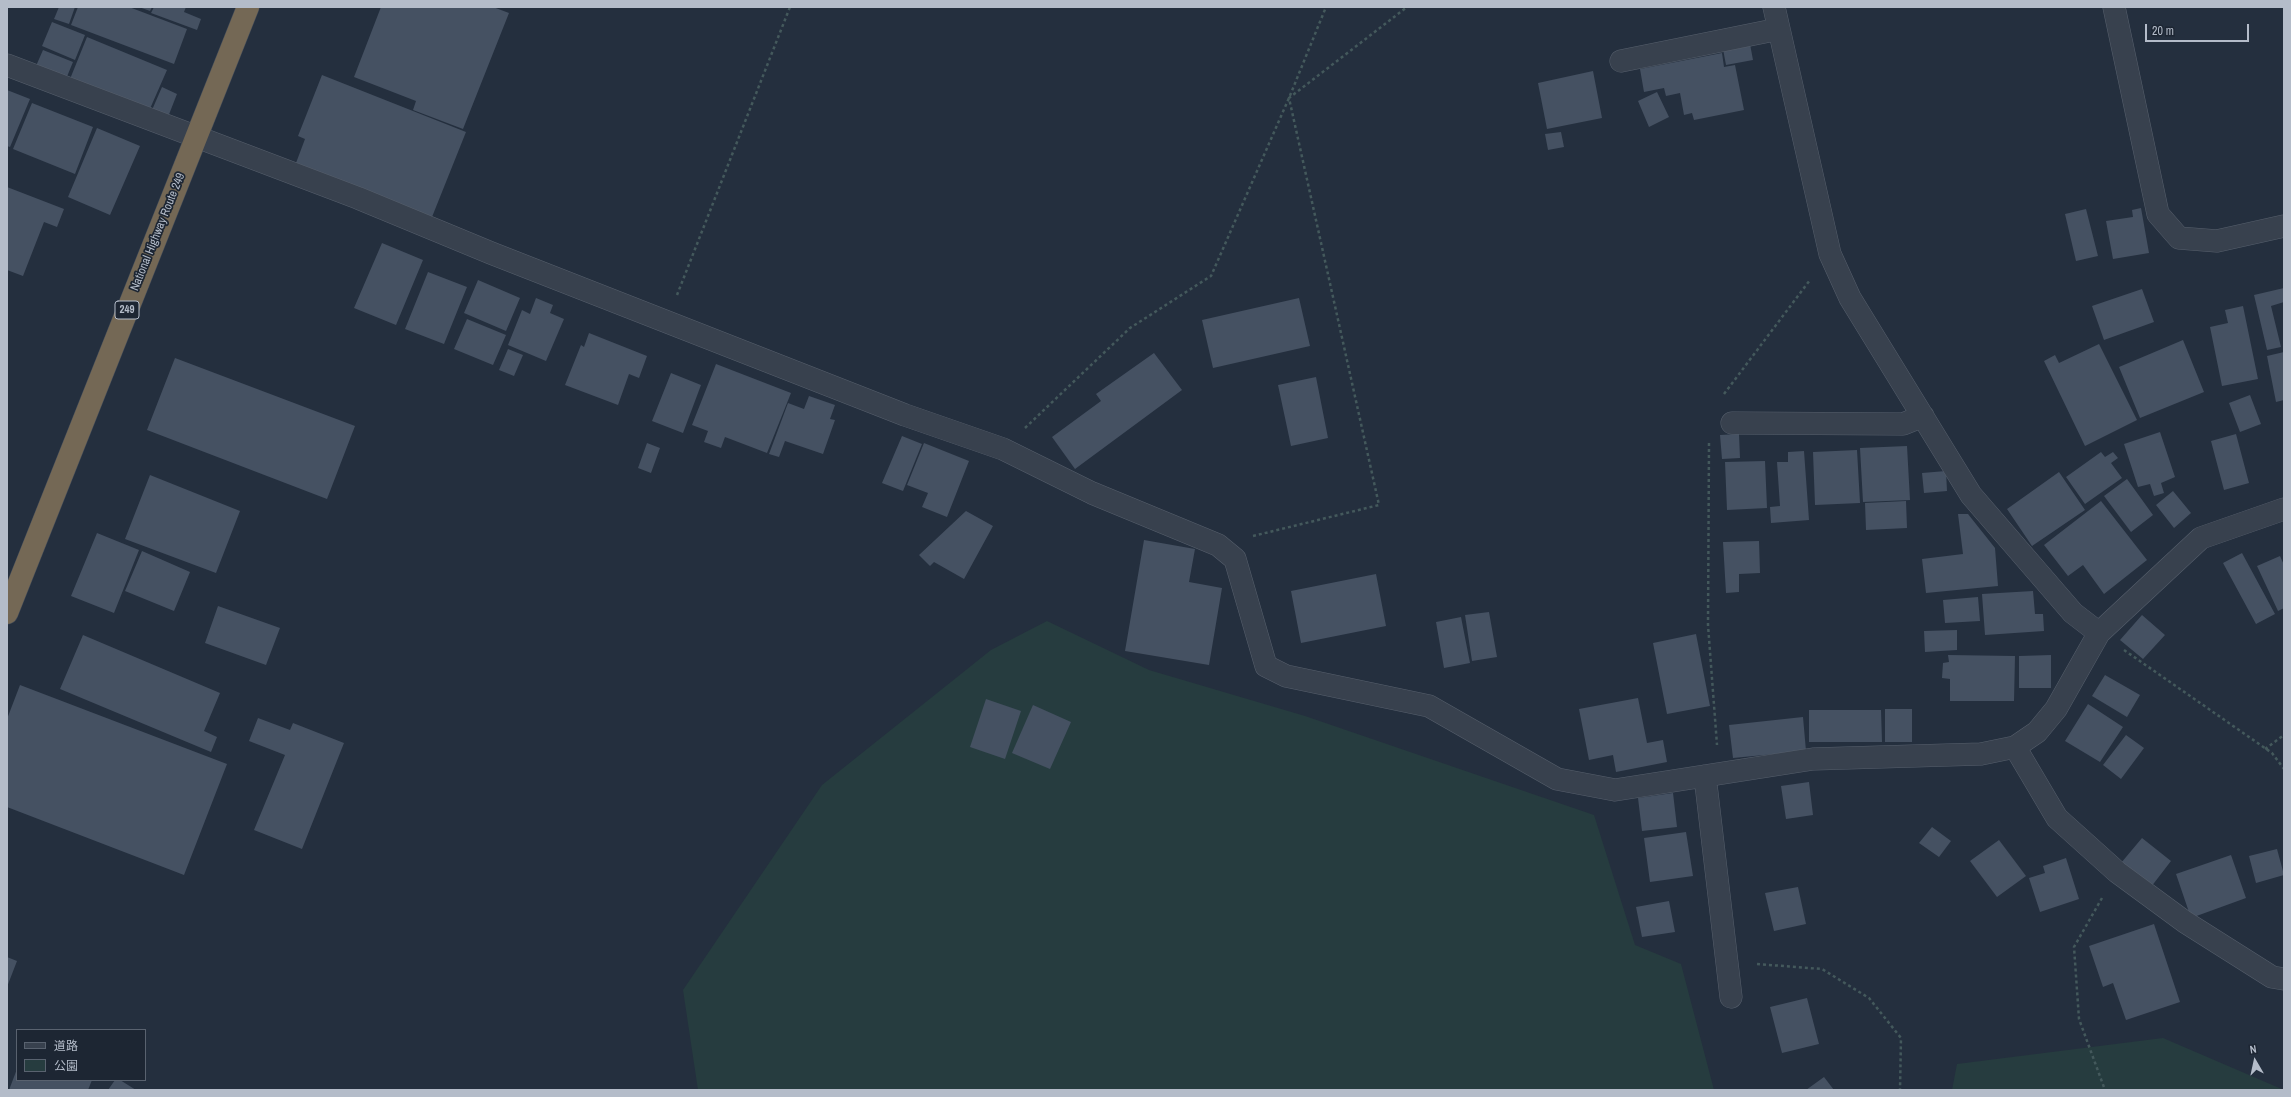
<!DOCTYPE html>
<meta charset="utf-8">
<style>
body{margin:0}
#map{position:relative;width:2291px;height:1097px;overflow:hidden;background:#242f3e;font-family:"Archivo Narrow","Noto Sans JP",sans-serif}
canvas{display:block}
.frame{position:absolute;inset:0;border:8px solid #b4bcc9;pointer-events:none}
.legend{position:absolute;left:16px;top:1029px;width:130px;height:52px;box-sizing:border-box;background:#1d2633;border:1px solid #59626f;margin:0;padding:5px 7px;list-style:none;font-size:12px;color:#b4bcc9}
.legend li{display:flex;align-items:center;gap:8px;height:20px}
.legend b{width:20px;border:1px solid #59626f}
.north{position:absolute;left:2235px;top:1041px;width:40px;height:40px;-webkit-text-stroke:3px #1d2633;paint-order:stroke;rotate:351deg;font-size:11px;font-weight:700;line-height:16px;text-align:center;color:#b4bcc9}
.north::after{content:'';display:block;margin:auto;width:14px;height:18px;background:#b4bcc9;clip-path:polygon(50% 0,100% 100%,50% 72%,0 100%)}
.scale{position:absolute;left:2145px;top:24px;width:104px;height:18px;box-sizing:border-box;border:2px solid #b4bcc9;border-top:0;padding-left:5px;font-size:12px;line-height:14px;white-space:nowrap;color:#b4bcc9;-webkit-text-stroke:3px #1d2633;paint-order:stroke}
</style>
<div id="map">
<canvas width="2291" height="1097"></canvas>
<div class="frame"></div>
<ul class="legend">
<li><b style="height:5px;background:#38414e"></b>道路</li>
<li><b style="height:11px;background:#263c3f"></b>公園</li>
</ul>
<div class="north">N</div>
<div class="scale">20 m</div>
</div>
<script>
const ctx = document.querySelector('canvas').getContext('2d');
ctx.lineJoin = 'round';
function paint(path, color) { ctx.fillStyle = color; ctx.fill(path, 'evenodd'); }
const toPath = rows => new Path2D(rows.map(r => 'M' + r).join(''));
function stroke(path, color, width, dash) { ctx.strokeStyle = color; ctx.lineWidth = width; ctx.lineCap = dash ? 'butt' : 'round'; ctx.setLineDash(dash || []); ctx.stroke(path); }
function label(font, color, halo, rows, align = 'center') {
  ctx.font = font + ' "Archivo Narrow",sans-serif'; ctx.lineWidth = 3.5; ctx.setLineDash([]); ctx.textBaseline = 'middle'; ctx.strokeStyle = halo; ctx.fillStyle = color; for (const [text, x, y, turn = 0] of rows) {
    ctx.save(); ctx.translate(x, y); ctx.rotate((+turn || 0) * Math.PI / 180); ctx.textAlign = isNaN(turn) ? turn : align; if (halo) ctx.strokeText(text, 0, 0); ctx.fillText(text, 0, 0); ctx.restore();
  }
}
const green = toPath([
 [1047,621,1149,670,1305,716,1594,815,1635,945,1681,964,1714,1090,698,1090,683,990,822,785,991,650],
 [2163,1038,2284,1090,1952,1090,1957,1064]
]);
const building = toPath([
 [59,7,75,7,69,24,54,19],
 [78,7,129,7,187,29,174,64,71,25],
 [139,7,152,7,150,11],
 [154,7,186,7,184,12,201,19,197,30,151,13],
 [381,7,493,7,509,13,463,129,413,110,416,101,354,77],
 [52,22,85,35,75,60,42,46],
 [87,37,167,70,149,111,70,79],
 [1750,44,1753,60,1726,65,1723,49],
 [43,50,73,62,66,79,36,66],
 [1722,53,1724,67,1735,65,1744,110,1694,120,1692,113,1684,115,1680,93,1666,96,1664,88,1644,92,1640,69],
 [1593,71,1602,118,1547,129,1538,83],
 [322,75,466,132,432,217,296,163,305,139,298,136],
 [162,87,177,94,168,117,152,110],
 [7,90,30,99,10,147,7,146],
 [1657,92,1669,117,1649,127,1638,101],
 [32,103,93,127,75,174,13,149],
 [97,128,140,146,110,215,68,197],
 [1561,132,1564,147,1548,150,1545,134],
 [7,187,64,209,57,227,44,222,23,276,7,270],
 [2141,208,2149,253,2113,259,2106,221,2133,217,2132,210],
 [2086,209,2098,256,2076,261,2065,214],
 [382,243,423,260,396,325,354,308],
 [428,272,467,287,444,344,405,329],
 [478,280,520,298,506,331,464,313],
 [2284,288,2284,302,2271,306,2281,347,2267,350,2254,295],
 [2142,289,2154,322,2104,340,2092,306],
 [536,298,553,305,550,313,564,319,546,361,508,345,522,310,530,314],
 [1299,298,1310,346,1213,368,1202,320],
 [2243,306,2258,379,2222,386,2210,327,2228,323,2225,310],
 [467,319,506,335,493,365,454,349],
 [589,333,647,356,639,378,629,374,618,405,565,385,581,345,584,347],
 [2183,340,2204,392,2140,418,2119,367],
 [2099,344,2137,420,2085,446,2044,361,2055,355,2059,363],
 [508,349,523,355,514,376,499,370],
 [2284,352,2284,400,2276,402,2267,356],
 [1154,353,1182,390,1075,469,1052,437,1101,401,1096,394],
 [175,358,355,426,327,499,147,430],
 [716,364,791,393,767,453,725,437,721,448,704,442,708,431,692,425],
 [671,373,701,385,683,433,652,421],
 [1316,377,1328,438,1291,446,1278,385],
 [2250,395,2261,424,2240,432,2229,403],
 [809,396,835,405,830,419,835,420,823,454,785,441,779,457,769,454,788,403,804,409],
 [2160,432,2175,477,2161,483,2164,493,2154,496,2150,484,2138,487,2124,444],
 [1739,434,1740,458,1722,459,1720,435],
 [2236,434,2249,483,2224,490,2211,441],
 [902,436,922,444,903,491,882,483],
 [647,443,660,448,651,473,638,468],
 [924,443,969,461,947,517,922,507,928,493,907,485],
 [1907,446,1910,500,1863,502,1860,448],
 [1857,450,1860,503,1815,505,1813,452],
 [1804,451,1809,520,1771,523,1770,507,1780,506,1777,462,1788,462,1788,452],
 [2101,452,2105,457,2113,452,2118,458,2111,463,2122,478,2085,504,2066,477],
 [1765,461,1767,508,1727,510,1725,462],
 [1946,471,1947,491,1924,493,1922,473],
 [2059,472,2085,510,2032,546,2007,509],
 [150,475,240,511,216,573,125,539],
 [2127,479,2153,515,2131,532,2104,496],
 [2173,491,2191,513,2174,528,2156,505],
 [1906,501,1907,528,1866,530,1865,503],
 [2101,501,2147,560,2104,594,2083,565,2068,576,2044,545],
 [966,511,993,526,964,579,934,562,930,566,919,555],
 [1958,514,1968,514,1995,548,1998,586,1926,593,1922,559,1963,554],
 [97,533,139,550,114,613,71,596],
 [1144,540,1195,549,1189,582,1222,588,1209,665,1125,651],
 [1759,541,1760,573,1739,574,1739,592,1726,593,1723,542],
 [142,551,190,572,174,611,125,591],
 [2242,553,2275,614,2256,624,2223,563],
 [2280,556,2284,565,2284,608,2278,611,2257,566],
 [1376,574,1386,626,1301,643,1291,591],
 [2033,591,2035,614,2043,614,2044,631,1985,635,1982,594],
 [1978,597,1980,621,1945,623,1943,600],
 [218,606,280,628,266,665,205,643],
 [1489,612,1497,657,1472,661,1465,615],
 [2142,615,2165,635,2143,659,2120,640],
 [1461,617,1470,663,1444,668,1436,622],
 [1957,630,1957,650,1925,652,1924,631],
 [1696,634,1710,706,1667,714,1653,643],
 [83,635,220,693,204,731,217,737,211,752,60,689],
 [1948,655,2015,656,2014,701,1950,701,1950,679,1942,678,1943,663,1949,662],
 [2051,655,2051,688,2019,688,2019,656],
 [2105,675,2140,695,2127,717,2092,696],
 [20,685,227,764,184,875,7,807,7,719],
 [1638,698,1647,743,1663,740,1667,762,1616,772,1613,755,1589,760,1579,709],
 [986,699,1021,711,1005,759,970,747],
 [2088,704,2123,727,2100,762,2065,741],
 [1033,705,1071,722,1050,769,1012,753],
 [1885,709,1912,709,1912,742,1885,742],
 [1809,710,1881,710,1882,742,1809,742],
 [1803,717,1806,751,1733,758,1729,725],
 [258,718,290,730,293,723,344,743,302,849,254,830,285,755,249,741],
 [2126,735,2144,748,2121,779,2103,765],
 [1809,782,1813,815,1786,819,1781,786],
 [1673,793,1677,827,1642,831,1638,798],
 [1932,827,1951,841,1939,857,1919,843],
 [1686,832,1693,876,1650,882,1644,838],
 [2142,838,2171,861,2151,887,2121,863],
 [1999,840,2026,876,1997,897,1970,861],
 [2277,849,2284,875,2256,883,2249,856],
 [2231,855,2246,898,2191,918,2176,874],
 [2066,858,2079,899,2040,912,2029,878,2045,873,2043,866],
 [1798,887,1806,924,1774,931,1765,893],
 [1669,901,1675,932,1642,937,1636,907],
 [2154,924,2180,1002,2126,1020,2113,983,2103,987,2089,946],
 [7,957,17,961,7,987],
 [1807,998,1819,1044,1782,1053,1770,1007],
 [17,1069,17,1080,92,1080,88,1090,9,1090],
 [1824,1077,1834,1090,1806,1090],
 [115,1080,120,1080,136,1090,108,1090]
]);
const path = toPath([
 [677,295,790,7],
 [1724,394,1810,280],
 [1025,428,1130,328,1211,276,1289,98,1326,7],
 [1709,443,1708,625,1717,745],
 [1253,536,1379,505,1289,98,1407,7],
 [2124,650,2272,753,2284,769],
 [2265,749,2284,735],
 [2102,898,2074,947,2079,1019,2105,1090],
 [1757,964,1822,969,1869,998,1901,1038,1900,1090]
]);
const minor = toPath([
 [1774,7,1830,254,1850,298,1971,495,2073,613,2099,633],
 [2114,7,2158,214,2179,238,2217,241,2284,226],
 [1621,61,1779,29],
 [7,65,358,198,491,253,905,415,1003,449,1092,493,1218,545,1235,559,1266,666,1286,676,1429,706,1557,779,1615,790,1813,759,1981,754,2015,747,2037,732,2056,709,2099,633,2201,538,2284,509],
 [1732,423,1903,424,1923,416],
 [2015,747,2057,818,2117,872,2185,922,2272,977,2284,979],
 [1705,776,1731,997]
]);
const highway = toPath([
 [7,613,248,7]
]);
const shields = [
 [127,310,24]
];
const shieldNames = [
 ["249",127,310]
];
const streetNames = [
 ["National Highway Route 249",158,232,-68]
];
paint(green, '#263c3f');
paint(building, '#455162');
stroke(minor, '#565f6c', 23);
stroke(highway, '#434c59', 23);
stroke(path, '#44595c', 2.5, [3, 3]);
stroke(minor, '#38414e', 22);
stroke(highway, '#746855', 22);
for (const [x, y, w] of shields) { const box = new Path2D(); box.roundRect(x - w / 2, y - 9, w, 18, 3); ctx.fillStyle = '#1d2633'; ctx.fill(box); stroke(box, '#b4bcc9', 1); }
label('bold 11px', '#b4bcc9', null, shieldNames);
label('12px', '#b4bcc9', '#1d2633', streetNames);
</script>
